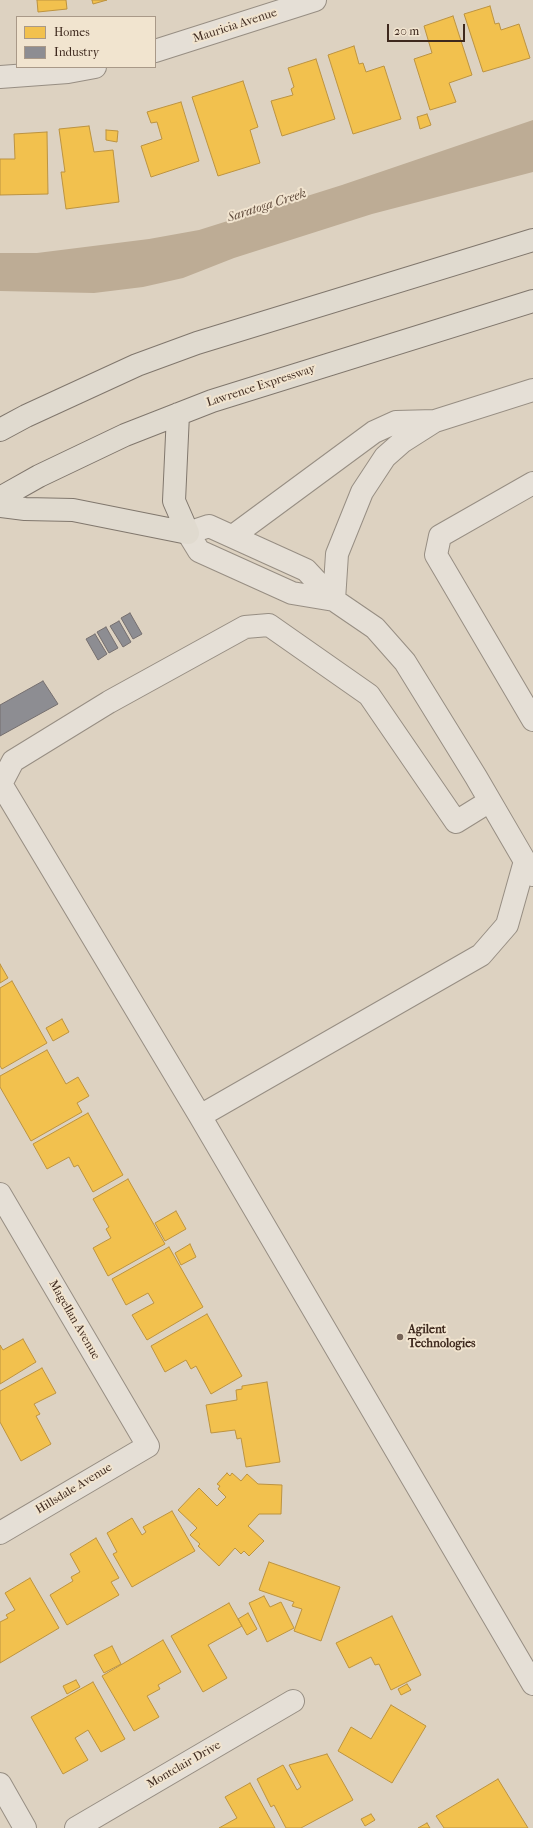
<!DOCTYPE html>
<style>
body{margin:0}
#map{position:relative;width:533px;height:1828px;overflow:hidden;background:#ddd2c1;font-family:"IM FELL French Canon",serif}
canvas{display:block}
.legend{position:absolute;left:16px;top:16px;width:140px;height:52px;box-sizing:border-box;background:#f1e4cf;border:1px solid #a99988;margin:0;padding:5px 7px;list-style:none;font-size:12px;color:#3e291e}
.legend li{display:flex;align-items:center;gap:8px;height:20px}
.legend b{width:20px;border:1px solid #a99988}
.scale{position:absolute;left:387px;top:24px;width:78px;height:18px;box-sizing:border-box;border:2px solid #3e291e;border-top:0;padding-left:5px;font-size:12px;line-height:14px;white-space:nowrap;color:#3e291e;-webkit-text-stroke:3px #f1e4cf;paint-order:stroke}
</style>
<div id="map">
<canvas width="533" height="1828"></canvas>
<ul class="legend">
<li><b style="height:11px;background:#f2c14e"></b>Homes</li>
<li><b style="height:11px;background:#8d8d92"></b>Industry</li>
</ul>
<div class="scale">20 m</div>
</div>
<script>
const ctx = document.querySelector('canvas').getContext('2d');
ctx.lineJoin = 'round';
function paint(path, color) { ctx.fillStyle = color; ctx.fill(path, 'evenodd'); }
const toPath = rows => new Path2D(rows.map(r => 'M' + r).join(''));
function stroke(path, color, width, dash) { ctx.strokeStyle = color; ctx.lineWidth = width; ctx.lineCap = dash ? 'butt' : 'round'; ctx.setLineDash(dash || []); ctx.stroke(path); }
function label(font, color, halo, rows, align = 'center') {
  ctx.font = font + ' "IM FELL French Canon",serif'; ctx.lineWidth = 4; ctx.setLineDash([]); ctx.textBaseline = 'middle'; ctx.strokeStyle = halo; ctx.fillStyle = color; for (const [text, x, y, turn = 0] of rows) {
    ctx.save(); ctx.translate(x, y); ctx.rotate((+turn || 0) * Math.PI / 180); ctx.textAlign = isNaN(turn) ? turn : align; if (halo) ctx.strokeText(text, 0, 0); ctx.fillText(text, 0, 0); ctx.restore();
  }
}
const water = toPath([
 [533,120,533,172,372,214,234,258,183,278,143,287,94,293,0,291,0,253,37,253,149,239,199,230,342,185]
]);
const homes = toPath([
 [37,0,66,0,67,9,38,12,37,0],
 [92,0,107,0,93,4,92,0],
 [490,6,495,24,499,23,501,30,519,24,530,58,483,72,464,14,490,6],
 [453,16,472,75,449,83,456,102,430,110,414,59,432,53,424,26,453,16],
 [354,46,359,64,363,63,366,72,384,66,401,119,353,134,328,55,354,46],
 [316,59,335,119,282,136,271,101,293,95,291,89,294,87,288,68,316,59],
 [243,81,258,127,250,130,260,163,218,176,192,97,243,81],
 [181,102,199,161,151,177,141,146,162,139,157,122,151,123,147,112,181,102],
 [427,114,431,125,420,129,417,117,427,114],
 [89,126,94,152,113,150,119,202,66,209,61,172,65,172,59,129,89,126],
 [106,130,118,131,117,142,106,140,106,130],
 [47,132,48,194,0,195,0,159,15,159,14,134,47,132],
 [0,964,8,978,0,983,0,964],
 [12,981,47,1043,2,1069,0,1066,0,988,12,981],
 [62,1019,69,1032,53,1041,46,1028,62,1019],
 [47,1050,66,1084,78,1077,89,1096,77,1103,82,1112,31,1141,0,1087,0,1076,47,1050],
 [88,1113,123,1175,93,1192,78,1165,74,1167,69,1157,47,1169,33,1144,88,1113],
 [128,1179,165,1244,108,1276,93,1248,111,1238,106,1229,109,1227,93,1199,128,1179],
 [176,1211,186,1229,165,1241,155,1223,176,1211],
 [190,1244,196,1257,181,1265,175,1253,190,1244],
 [169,1247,203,1307,147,1340,132,1315,154,1303,148,1293,126,1305,112,1279,169,1247],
 [207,1314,242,1376,211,1394,196,1366,191,1369,186,1360,165,1372,151,1346,207,1314],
 [23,1339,36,1362,0,1384,0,1345,3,1350,23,1339],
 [42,1368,56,1393,34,1404,40,1414,36,1416,51,1444,21,1461,0,1422,0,1391,42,1368],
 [267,1382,280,1462,246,1467,241,1438,237,1439,235,1430,211,1433,206,1405,237,1400,236,1390,242,1389,242,1386,267,1382],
 [227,1473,230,1476,232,1473,241,1481,247,1474,258,1484,282,1485,281,1514,259,1514,248,1526,264,1541,249,1556,244,1551,241,1554,235,1548,219,1566,198,1546,200,1544,190,1535,197,1528,178,1510,199,1488,217,1506,226,1497,218,1489,220,1486,217,1484,227,1473],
 [172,1511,195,1551,132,1587,113,1554,117,1552,107,1533,132,1518,142,1535,146,1532,143,1527,172,1511],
 [96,1538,119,1578,111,1582,119,1595,67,1625,50,1595,73,1581,71,1577,80,1572,70,1554,96,1538],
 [269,1562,340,1587,321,1641,294,1631,302,1609,292,1606,294,1602,259,1590,269,1562],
 [30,1578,59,1628,0,1663,0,1622,8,1618,6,1615,15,1610,5,1593,30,1578],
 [264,1596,270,1607,281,1602,294,1628,267,1642,249,1603,264,1596],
 [229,1603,242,1626,208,1645,227,1678,203,1692,171,1636,229,1603],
 [248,1613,257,1629,247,1635,238,1619,248,1613],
 [392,1616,421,1675,391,1690,379,1664,375,1665,371,1657,349,1668,336,1643,392,1616],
 [163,1640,181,1672,158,1685,160,1689,147,1696,159,1717,134,1731,102,1676,163,1640],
 [112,1646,121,1664,104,1673,94,1655,112,1646],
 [76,1680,80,1687,67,1694,63,1686,76,1680],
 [93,1682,125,1739,101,1752,88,1730,75,1738,88,1760,63,1774,31,1717,93,1682],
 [407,1684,411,1690,401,1695,398,1689,407,1684],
 [391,1705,426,1726,392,1783,338,1751,351,1727,371,1739,391,1705],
 [327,1754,353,1800,301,1828,286,1828,274,1805,271,1807,257,1779,283,1765,297,1790,301,1787,289,1765,327,1754],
 [498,1779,528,1828,444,1828,436,1816,498,1779],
 [250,1783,275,1828,219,1828,237,1818,225,1797,250,1783],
 [371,1814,375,1820,365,1826,361,1819,371,1814],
 [427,1823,430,1828,418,1828,427,1823]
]);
const industry = toPath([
 [130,613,142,634,133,639,121,618,130,613],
 [119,621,131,642,123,647,110,626,119,621],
 [106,627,118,648,109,653,97,632,106,627],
 [95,634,107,654,98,660,86,639,95,634],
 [43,681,58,704,0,736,0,705,43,681]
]);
const minor = toPath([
 [155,51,315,0],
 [0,77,68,72,95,67],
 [533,483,440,536,436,555,533,720],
 [233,536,374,432,396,422,435,421],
 [334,600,292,593,199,551,188,533,209,526,306,570,334,600,375,628,405,662,476,777,533,875],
 [334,600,337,554,362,492,385,457,402,442,435,421,533,390],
 [490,801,456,822,369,695,269,625,245,627,109,702,13,761,1,784,200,1116,533,1684],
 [200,1116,481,955,507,925,525,861],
 [0,1194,148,1446,0,1533],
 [0,1784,25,1828],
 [76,1828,293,1701]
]);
const highway = toPath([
 [178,414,174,501,188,533],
 [0,430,26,416,137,365,197,343,533,240],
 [0,498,39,476,125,435,212,401,533,301],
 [0,506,25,509,73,510,188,533]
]);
const markers = [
 [400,1337,4,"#766457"]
];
const streetNames = [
 ["Mauricia Avenue",235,26,-18],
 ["Lawrence Expressway",261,386,-18],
 ["Magellan Avenue",74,1320,60],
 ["Hillsdale Avenue",74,1489,-31],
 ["Montclair Drive",184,1765,-30]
];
const poiNames = [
 ["Agilent",408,1330],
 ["Technologies",408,1344]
];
const waterNames = [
 ["Saratoga Creek",267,206,-18]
];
paint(water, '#bdac95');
paint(homes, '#f2c14e');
stroke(homes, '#bc9340', 1);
paint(industry, '#8d8d92');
stroke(industry, '#756f6f', 1);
stroke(minor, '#978e83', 24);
stroke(highway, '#80776d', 24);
stroke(minor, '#e5dfd6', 22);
stroke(highway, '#e0dacf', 22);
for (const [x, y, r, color] of markers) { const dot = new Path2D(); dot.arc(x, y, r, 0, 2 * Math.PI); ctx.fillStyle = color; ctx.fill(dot); stroke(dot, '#f1e4cf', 1.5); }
label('12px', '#3e291e', '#f1e4cf', streetNames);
label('bold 12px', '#3e291e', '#f1e4cf', poiNames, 'left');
label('italic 13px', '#604b3c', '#f1e4cf', waterNames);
</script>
